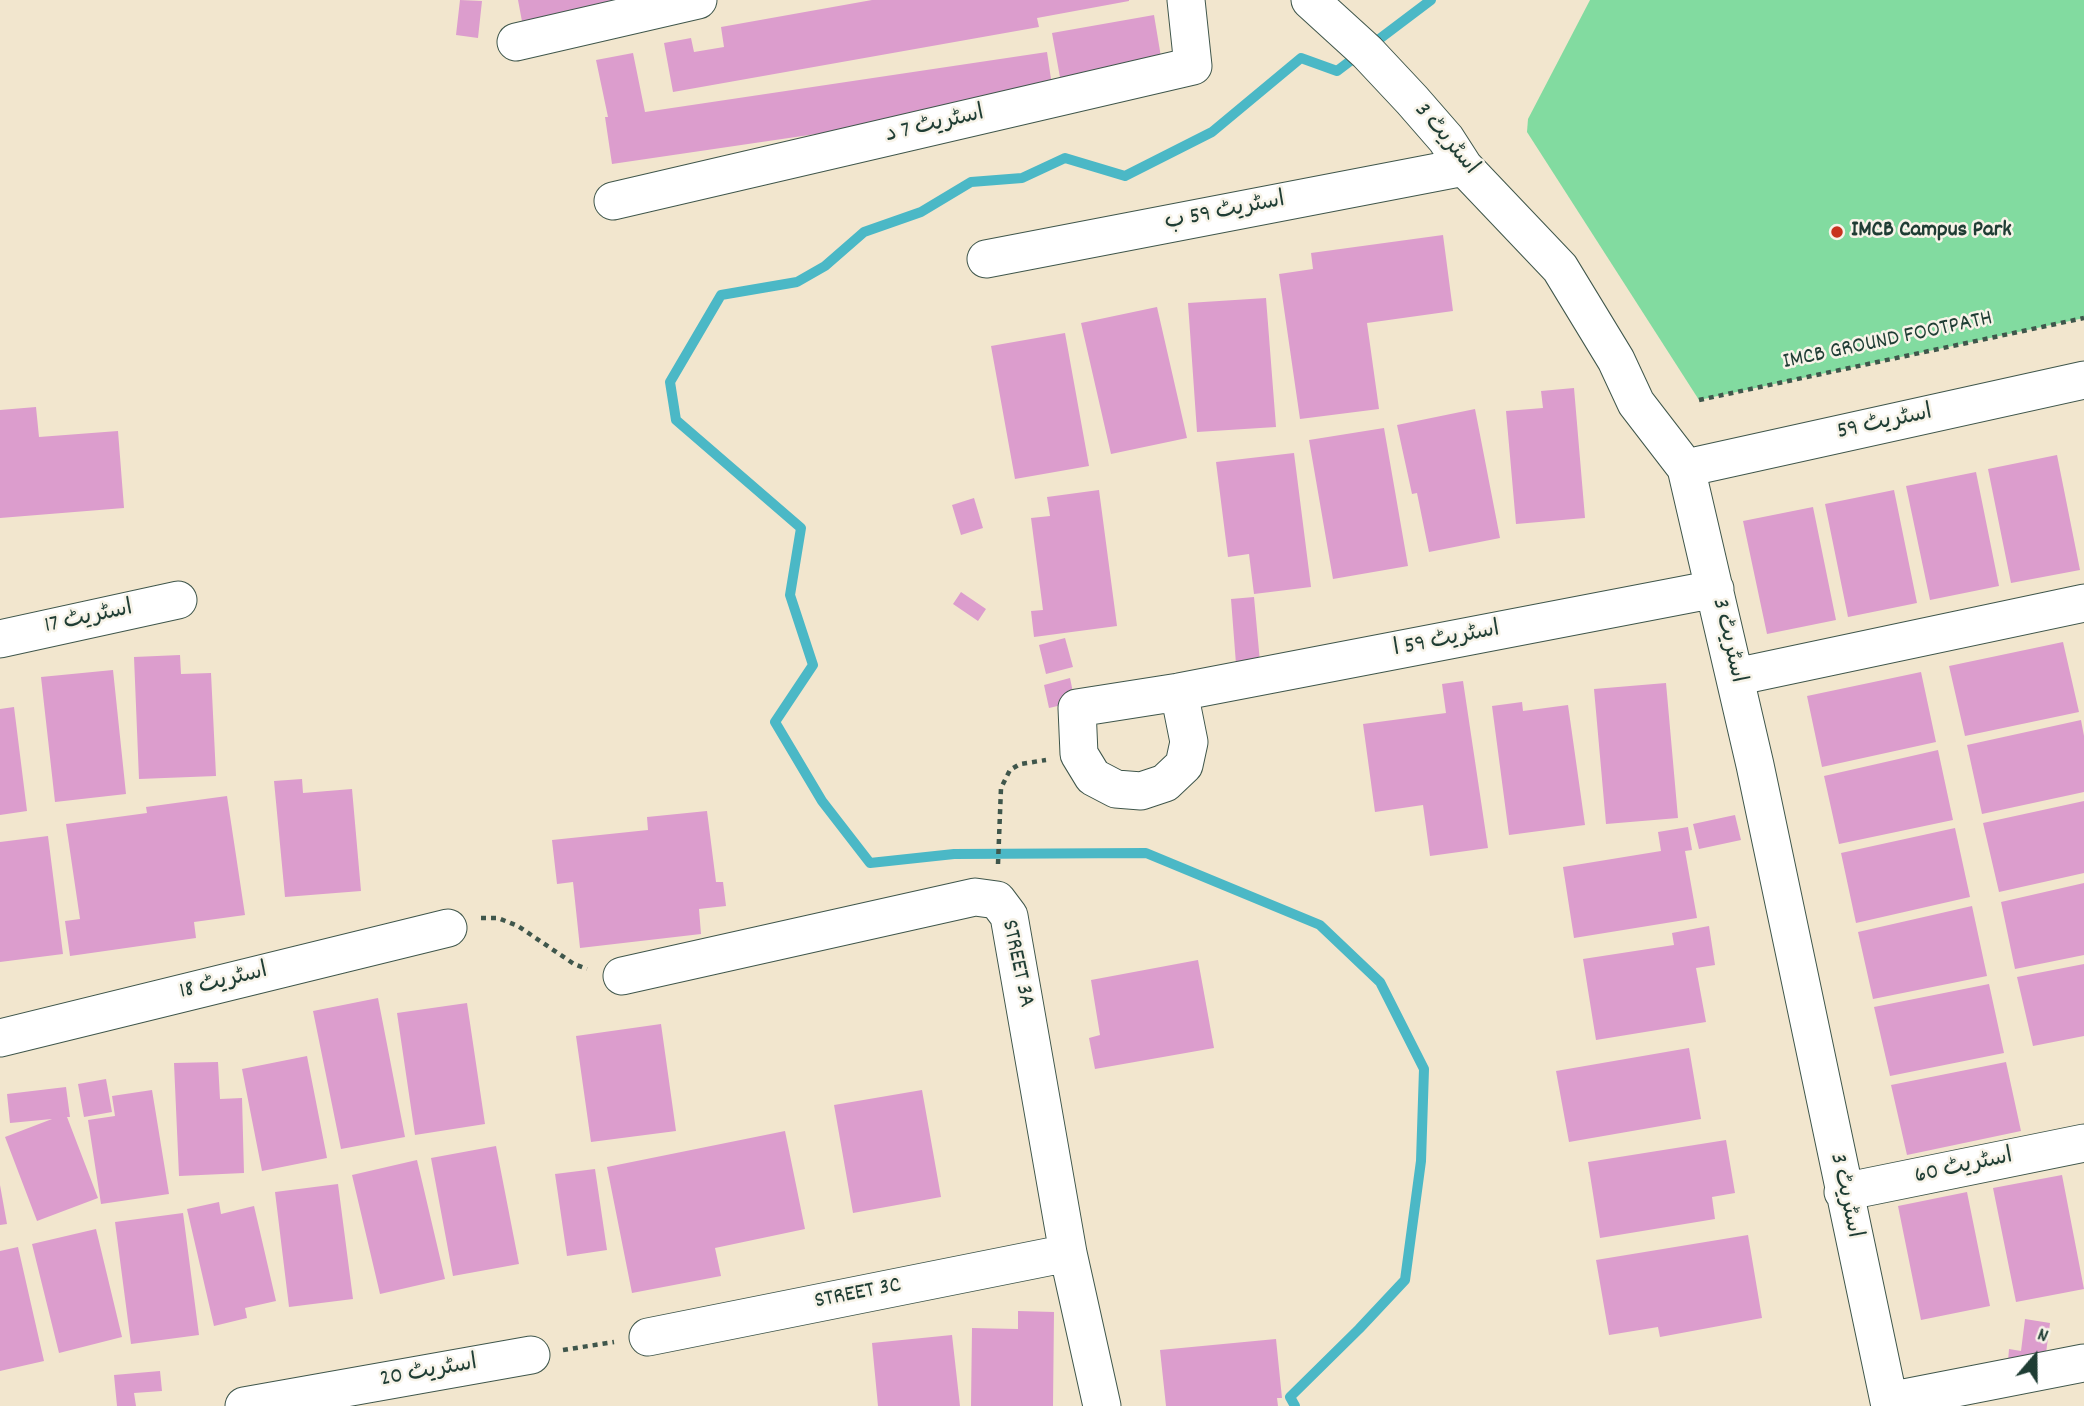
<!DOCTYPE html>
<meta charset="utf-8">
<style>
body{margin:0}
#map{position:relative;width:2084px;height:1406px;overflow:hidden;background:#f2e6ce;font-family:Dekko,sans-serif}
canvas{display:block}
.north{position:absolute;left:2000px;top:1322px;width:70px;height:70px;-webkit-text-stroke:5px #f7f3e8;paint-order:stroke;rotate:20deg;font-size:19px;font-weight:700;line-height:28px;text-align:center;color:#1f3d34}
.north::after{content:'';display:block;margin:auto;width:24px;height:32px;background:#1f3d34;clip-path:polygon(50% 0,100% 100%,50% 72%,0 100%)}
</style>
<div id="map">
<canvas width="2084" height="1406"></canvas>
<div class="north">N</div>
</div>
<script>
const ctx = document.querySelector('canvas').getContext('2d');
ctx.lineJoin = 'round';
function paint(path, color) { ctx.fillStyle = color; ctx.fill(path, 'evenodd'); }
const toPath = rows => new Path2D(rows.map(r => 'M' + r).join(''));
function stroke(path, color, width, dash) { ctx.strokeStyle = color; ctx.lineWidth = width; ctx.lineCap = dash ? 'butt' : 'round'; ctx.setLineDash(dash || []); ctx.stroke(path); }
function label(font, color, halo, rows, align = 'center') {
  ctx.font = font + ' Dekko,"Playpen Sans Arabic",sans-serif'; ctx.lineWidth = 5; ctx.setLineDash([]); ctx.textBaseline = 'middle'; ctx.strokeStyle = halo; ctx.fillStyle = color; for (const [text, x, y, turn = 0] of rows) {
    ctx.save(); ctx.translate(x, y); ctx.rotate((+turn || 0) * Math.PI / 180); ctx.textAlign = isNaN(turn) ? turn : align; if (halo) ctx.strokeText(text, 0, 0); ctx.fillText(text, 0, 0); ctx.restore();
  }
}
const green = toPath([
 [1590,0,2084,0,2084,318,1699,400,1527,132,1528,119]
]);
const stream = toPath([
 [1295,1406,1290,1397,1359,1329,1405,1280,1421,1161,1424,1069,1380,982,1320,925,1146,853,954,854,870,863,822,801,775,722,813,665,790,595,801,528,676,420,670,382,721,295,797,282,825,266,864,232,921,212,971,182,1022,178,1065,158,1125,176,1212,132,1301,58,1337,71,1431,0]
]);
const building = toPath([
 [460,0,482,1,478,38,456,35],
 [518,0,679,0,524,32],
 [872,0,1129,0,1129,1,1037,18,1039,27,673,92,664,43,691,38,694,52,724,47,721,27],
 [1154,15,1164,75,1061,83,1052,33],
 [1047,52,1054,99,612,164,605,117,608,117,596,60,633,53,645,112],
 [1443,235,1453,311,1367,323,1379,409,1300,419,1279,274,1313,269,1311,253],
 [1266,298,1276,427,1197,432,1188,303],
 [1157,307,1187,438,1111,454,1081,323],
 [1065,333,1089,466,1015,479,991,346],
 [1574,388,1585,518,1516,524,1506,411,1543,408,1541,391],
 [36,407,39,437,118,431,124,508,0,518,0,410],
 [1475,409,1500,538,1429,552,1417,493,1412,494,1397,425],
 [1384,428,1408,566,1333,579,1309,440],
 [1294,453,1311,587,1254,594,1249,554,1228,557,1216,462],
 [2057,455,2080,570,2011,583,1988,469],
 [1976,472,1999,586,1930,600,1906,486],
 [1099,490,1117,626,1034,637,1031,611,1043,610,1031,518,1050,516,1047,497],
 [1894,490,1917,603,1848,617,1825,504],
 [974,498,983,528,961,535,952,505],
 [1813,507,1836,620,1767,634,1743,521],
 [961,592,986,609,978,621,953,604],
 [1254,597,1260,662,1236,664,1231,599],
 [1065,638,1073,667,1046,674,1039,645],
 [2063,642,2079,712,1965,736,1949,666],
 [180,655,181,674,211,673,216,776,139,779,134,657],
 [113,670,126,794,55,802,41,677],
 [1921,672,1936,742,1822,767,1807,696],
 [1070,678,1075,702,1049,708,1044,685],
 [1463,681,1488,848,1430,856,1423,805,1375,812,1363,724,1446,713,1442,684],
 [1666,683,1678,818,1606,824,1594,689],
 [1522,702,1523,711,1568,705,1585,825,1509,835,1492,706],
 [14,707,27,811,0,815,0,709],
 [2081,720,2084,736,2084,792,1982,814,1967,745],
 [1938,750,1953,820,1839,844,1824,776],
 [302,779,303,793,352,789,361,891,285,897,274,781],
 [227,796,245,915,194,922,196,938,70,956,65,921,80,919,66,824,147,813,146,807],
 [2084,801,2084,873,1999,892,1983,823],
 [707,811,716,882,723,882,726,906,699,909,701,934,580,948,573,882,557,884,552,840,648,830,647,817],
 [1735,815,1741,840,1699,849,1693,824],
 [1688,827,1692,850,1685,851,1697,918,1574,938,1563,867,1661,851,1658,832],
 [1955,828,1970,897,1856,923,1841,853],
 [48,836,63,954,0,962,0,842],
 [2084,883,2084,955,2015,969,2001,902],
 [1972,906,1987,976,1873,999,1858,932],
 [1709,926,1715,965,1696,968,1706,1022,1596,1040,1583,959,1674,945,1672,933],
 [1198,960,1214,1048,1095,1069,1089,1038,1100,1035,1091,980],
 [2084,964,2084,1036,2033,1046,2017,977],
 [1989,984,2004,1053,1890,1076,1874,1007],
 [378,998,405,1137,341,1149,313,1011],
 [467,1003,485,1124,415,1135,397,1013],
 [661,1024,676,1131,591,1142,576,1036],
 [1689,1048,1701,1119,1569,1142,1556,1071],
 [307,1056,327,1158,262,1171,242,1069],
 [218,1062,220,1099,242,1098,244,1173,179,1176,174,1063],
 [2006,1062,2021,1131,1907,1155,1891,1085],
 [106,1079,112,1112,84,1117,78,1084],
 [66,1087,70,1117,67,1117,98,1198,37,1221,5,1137,52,1119,10,1123,7,1094],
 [152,1090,169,1194,101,1204,88,1120,115,1116,112,1096],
 [922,1090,941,1197,853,1213,834,1105],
 [785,1131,805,1229,715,1248,721,1276,632,1293,607,1167],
 [1726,1140,1735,1193,1712,1197,1715,1219,1600,1238,1588,1162],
 [496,1146,519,1264,453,1276,431,1158],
 [417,1160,445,1279,380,1294,352,1175],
 [595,1169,607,1250,567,1256,555,1174],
 [2062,1175,2084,1289,2016,1302,1993,1188],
 [338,1184,353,1299,289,1307,275,1192],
 [0,1185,7,1224,0,1225],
 [1967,1192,1990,1306,1921,1320,1898,1206],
 [219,1202,221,1214,254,1206,276,1301,245,1308,247,1318,214,1326,187,1209],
 [183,1213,199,1335,131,1344,115,1222],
 [96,1229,122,1337,59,1353,32,1244],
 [1748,1235,1762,1318,1660,1337,1658,1327,1609,1335,1596,1260],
 [18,1247,44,1361,0,1371,0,1251],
 [1018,1311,1054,1312,1053,1406,971,1406,972,1328,1018,1329],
 [2025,1319,2050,1323,2044,1368,2008,1362,2009,1349,2021,1351],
 [952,1335,960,1406,878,1406,872,1343],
 [1276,1339,1282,1398,1277,1398,1278,1406,1166,1406,1160,1350],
 [160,1371,162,1391,134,1393,136,1406,117,1406,114,1375]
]);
const path = toPath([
 [1699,400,2084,318],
 [998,864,1001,788,1010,770,1020,764,1046,760],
 [481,918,498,918,518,926,574,964,587,969],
 [563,1350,614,1342]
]);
const minor = toPath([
 [1310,0,1367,52,1412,100,1446,139,1464,167,1560,268,1616,360,1636,403,1686,468,1755,765,1890,1406],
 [516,42,698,0],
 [613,201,1193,66,1186,0],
 [986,259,1464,167],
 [1686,468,2084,380],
 [0,639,178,600],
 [1735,677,2084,603],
 [1179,692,1189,742,1184,765,1165,783,1141,791,1116,789,1093,777,1079,754,1077,708,1179,692,1715,589],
 [622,976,975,897,997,900,1009,916,1068,1253,1102,1406],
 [0,1038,448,928],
 [1843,1192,2084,1143],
 [648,1337,1068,1253],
 [1889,1401,2084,1363],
 [244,1406,531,1355]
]);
const markers = [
 [1837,232,7,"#c8321e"]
];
const streetNames = [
 ["اسٹریٹ 7 د",935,126,-13],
 ["اسٹریٹ 3",1445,140,50],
 ["اسٹریٹ 59 ب",1225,213,-11],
 ["IMCB GROUND FOOTPATH",1888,342,-12],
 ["اسٹریٹ 59",1885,424,-12],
 ["اسٹریٹ 17",89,619,-12],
 ["اسٹریٹ 59 ا",1447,641,-11],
 ["اسٹریٹ 3",1727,641,77],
 ["STREET 3A",1016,964,78],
 ["اسٹریٹ 18",224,983,-14],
 ["اسٹریٹ 60",1964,1168,-12],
 ["اسٹریٹ 3",1844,1196,78],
 ["STREET 3C",858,1295,-11],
 ["اسٹریٹ 20",429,1373,-10]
];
const poiNames = [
 ["IMCB Campus Park",1851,232]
];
paint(green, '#82dba0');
stroke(stream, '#4bb8c6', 10);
paint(building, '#dc9dcd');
stroke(minor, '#3f564b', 39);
stroke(path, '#3f564b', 4.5, [5, 5]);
stroke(minor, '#fff', 37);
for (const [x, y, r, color] of markers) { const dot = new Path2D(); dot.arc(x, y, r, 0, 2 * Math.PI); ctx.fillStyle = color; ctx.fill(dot); stroke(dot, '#f7f3e8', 2.5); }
label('23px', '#1f3d34', '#f7f3e8', streetNames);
label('bold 23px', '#1f3d34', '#f7f3e8', poiNames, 'left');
</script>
